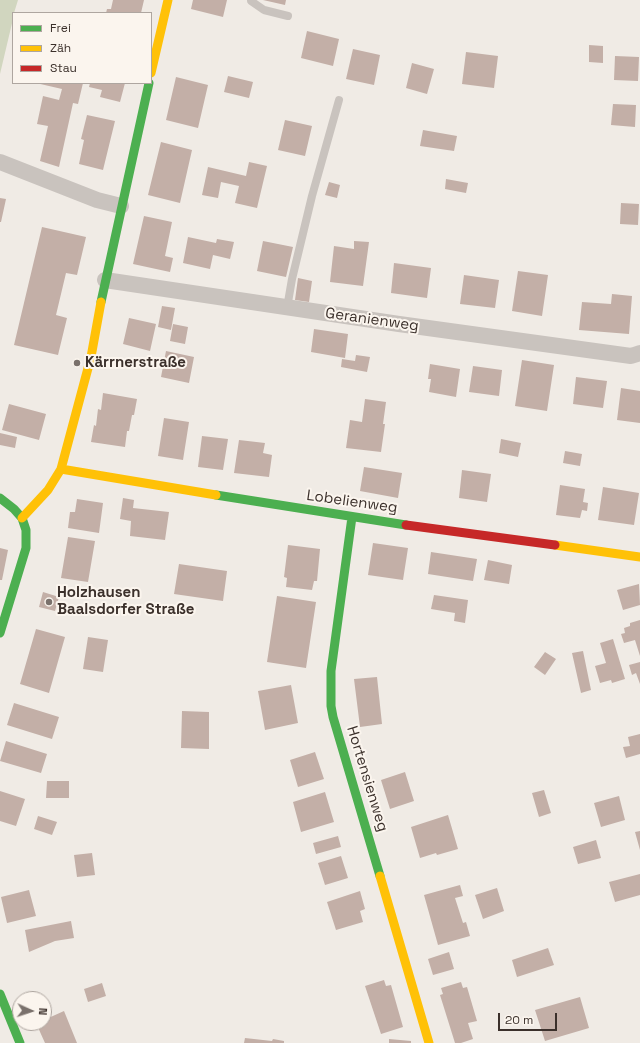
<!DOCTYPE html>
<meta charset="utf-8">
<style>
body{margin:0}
#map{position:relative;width:640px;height:1043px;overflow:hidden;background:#f0ebe5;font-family:"Space Grotesk",sans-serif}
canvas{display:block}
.legend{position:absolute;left:12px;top:12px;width:140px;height:72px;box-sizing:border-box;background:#fbf5ee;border:1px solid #aea6a0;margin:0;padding:5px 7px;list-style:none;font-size:12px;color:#3b302b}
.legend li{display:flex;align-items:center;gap:8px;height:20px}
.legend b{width:20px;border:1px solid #aea6a0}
.north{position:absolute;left:12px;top:991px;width:40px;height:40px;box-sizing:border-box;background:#fbf5ee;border:1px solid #aea6a0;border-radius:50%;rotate:93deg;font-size:11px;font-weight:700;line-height:16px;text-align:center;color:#3b302b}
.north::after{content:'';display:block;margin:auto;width:14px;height:18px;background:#7a716c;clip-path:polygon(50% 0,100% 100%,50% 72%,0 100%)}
.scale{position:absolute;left:498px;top:1013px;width:59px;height:18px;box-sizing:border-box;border:2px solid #3b302b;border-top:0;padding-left:5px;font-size:12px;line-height:14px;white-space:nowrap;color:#3b302b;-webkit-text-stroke:3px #fbf5ee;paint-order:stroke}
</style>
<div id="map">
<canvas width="640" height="1043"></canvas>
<ul class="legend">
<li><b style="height:5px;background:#4caf50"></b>Frei</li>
<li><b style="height:5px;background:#ffc107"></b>Zäh</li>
<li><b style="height:5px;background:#c62828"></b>Stau</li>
</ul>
<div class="north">N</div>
<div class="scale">20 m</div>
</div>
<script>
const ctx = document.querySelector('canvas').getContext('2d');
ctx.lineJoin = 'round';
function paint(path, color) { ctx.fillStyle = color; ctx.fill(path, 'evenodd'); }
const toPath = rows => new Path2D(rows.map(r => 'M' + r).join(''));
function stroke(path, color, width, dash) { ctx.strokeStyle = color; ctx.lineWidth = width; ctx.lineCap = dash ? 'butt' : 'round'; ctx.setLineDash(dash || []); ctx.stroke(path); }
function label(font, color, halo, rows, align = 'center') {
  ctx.font = font + ' "Space Grotesk",sans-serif'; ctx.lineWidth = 4; ctx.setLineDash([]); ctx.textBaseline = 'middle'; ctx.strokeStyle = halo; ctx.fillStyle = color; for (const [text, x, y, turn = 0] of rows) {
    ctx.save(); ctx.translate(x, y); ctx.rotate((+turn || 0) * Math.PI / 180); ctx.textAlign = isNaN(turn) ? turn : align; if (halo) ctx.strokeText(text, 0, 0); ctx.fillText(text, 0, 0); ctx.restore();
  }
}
const green = toPath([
 [0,0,18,0,14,13,13,13,13,19,0,74]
]);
const building = toPath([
 [113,0,144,0,141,13,106,13,107,9,111,9],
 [193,0,227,0,223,17,191,9],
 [263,0,286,0,285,5],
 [307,31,339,39,333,66,301,58],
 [589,45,603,46,603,63,589,62],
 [353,49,380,55,374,85,346,79],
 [466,52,498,56,494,88,462,84],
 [615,56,639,57,638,81,614,80],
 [412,63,434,69,427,94,406,88],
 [228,76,253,82,249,98,224,92],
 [176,77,208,85,198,128,166,120],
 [36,83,83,83,78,104,73,103,59,167,40,161,48,126,37,124,43,96,59,100,62,89],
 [90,83,125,83,120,102,100,97,102,90,89,87],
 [613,104,636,105,635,127,611,125],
 [87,115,115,121,103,170,79,164,84,140,81,139],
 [285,120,312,126,305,156,278,150],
 [423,130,457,136,454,151,420,146],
 [161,142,192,150,180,203,148,195],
 [249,162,267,166,257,208,235,203,239,186,221,182,218,198,202,195,208,167,246,176],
 [446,179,468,183,466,193,445,189],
 [329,182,340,185,337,198,325,195],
 [0,198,6,199,1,222,0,222],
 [621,203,639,204,638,225,620,224],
 [144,216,172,222,165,256,173,258,170,272,133,264],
 [42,227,86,237,77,275,66,273,56,315,67,318,58,355,14,345],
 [188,237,216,243,217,239,234,242,230,259,213,255,210,269,183,263],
 [263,241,293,247,286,277,257,271],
 [354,241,369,242,363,286,330,282,334,246,354,249],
 [394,263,431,268,427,298,391,293],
 [518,271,548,275,542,316,512,311],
 [464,275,499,280,495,308,460,304],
 [298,278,312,281,309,302,295,300],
 [612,294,632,296,629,334,579,330,582,302,611,304],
 [162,306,175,308,171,330,158,327],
 [129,318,156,324,150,351,123,344],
 [173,324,188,327,185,344,170,341],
 [314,329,348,334,345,358,311,352],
 [166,351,194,357,189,383,161,377],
 [356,355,370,357,367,372,341,367,342,359,355,361],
 [522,360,554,365,547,411,515,406],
 [430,364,460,369,456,397,429,392,431,379,428,379],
 [473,366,502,370,499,396,469,392],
 [576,377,607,381,603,408,573,404],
 [621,388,640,391,640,423,617,420],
 [103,393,137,399,134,415,132,415,129,431,127,431,125,447,91,442,94,425,96,426,98,409,101,410],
 [365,399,386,402,383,424,385,424,381,452,346,448,350,420,362,422],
 [9,404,46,414,39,440,2,430],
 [164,418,189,422,183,460,158,456],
 [0,433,17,437,15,448,0,445],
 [202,436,228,439,223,470,198,467],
 [501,439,521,443,518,457,499,453],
 [239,440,265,443,263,453,272,455,269,477,234,473],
 [565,451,582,454,580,466,563,463],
 [364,467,402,473,398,498,360,491],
 [462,470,491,474,487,502,459,498],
 [560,485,585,489,583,502,588,503,587,511,582,510,580,518,556,515],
 [603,487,639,493,634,525,598,520],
 [123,498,134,500,133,508,169,512,165,540,130,536,131,521,120,519],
 [77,499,103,503,99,533,68,528,70,512,75,512],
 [68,537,95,541,88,582,61,578],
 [373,543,408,548,403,580,368,575],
 [288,545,320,549,317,581,314,581,312,590,286,587,287,578,284,577],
 [0,548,8,550,2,580,0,580],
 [431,552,477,559,473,581,428,574],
 [488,560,512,565,509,584,484,580],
 [179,564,227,571,223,601,174,594],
 [639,584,640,605,623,610,617,590],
 [43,592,59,597,55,611,39,607],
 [434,595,468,600,465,623,454,621,455,613,431,609],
 [277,596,316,602,306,668,267,662],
 [640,620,640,656,635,640,624,643,621,634,625,633,624,628,630,626,630,623],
 [36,629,65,637,49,693,20,684],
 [88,637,108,640,103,672,83,669],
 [613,639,625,679,612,683,611,680,600,683,595,666,606,663,600,643],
 [583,651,591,690,581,693,572,653],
 [545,652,556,659,545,675,534,667],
 [640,662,640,684,636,673,632,675,629,665],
 [377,677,382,724,360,727,354,679],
 [291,685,298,723,265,730,258,691],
 [14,703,59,717,52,739,7,725],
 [182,711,209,712,209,749,181,748],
 [640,734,640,754,626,758,623,747,630,746,628,737],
 [6,741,47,754,41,773,0,761],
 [315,752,324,779,298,787,290,760],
 [405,772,414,801,390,809,381,780],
 [47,781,69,781,69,798,46,798],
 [544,790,551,813,539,817,532,793],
 [0,791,25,799,16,826,0,821],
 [325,792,334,822,301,832,293,802],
 [619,796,625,820,601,827,594,803],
 [448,815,458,849,437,855,436,853,420,858,411,827],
 [38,816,57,822,52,835,34,829],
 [640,831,640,850,635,832],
 [338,836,341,847,316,854,313,843],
 [596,840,601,858,578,864,573,847],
 [92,853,95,875,77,877,74,855],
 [341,856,348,878,325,885,318,863],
 [640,874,640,895,615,902,609,882],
 [460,885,463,896,455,898,463,923,466,922,470,936,438,945,424,895],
 [497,888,504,911,483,919,475,895],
 [29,890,36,916,7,923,1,897],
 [360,891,365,909,360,911,363,922,336,930,327,902],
 [71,921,74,938,55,941,29,952,25,930],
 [548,948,554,965,517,977,512,960],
 [449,952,454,969,433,975,428,959],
 [384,980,386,986,391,985,403,1027,381,1034,365,986],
 [461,982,463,988,467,987,477,1021,468,1023,473,1039,461,1043,455,1043,440,995,443,994,441,988],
 [102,983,106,996,88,1002,84,989],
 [580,997,589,1028,545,1041,535,1010],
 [64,1011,77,1043,45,1043,36,1023,44,1023,44,1020],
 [245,1038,272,1041,273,1039,284,1041,284,1043,244,1043],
 [389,1039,411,1041,411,1043,389,1043]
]);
const lane = toPath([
 [251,0,251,1,264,10,288,16],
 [287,308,292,279,312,196,339,100]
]);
const street = toPath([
 [0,162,97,200,121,206],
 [105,280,399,324,631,356,640,353]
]);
const fast = toPath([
 [101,302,149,83],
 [216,495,406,525],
 [0,498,14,509,22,518,26,530,26,548,0,633],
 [352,517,331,671,331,706,333,717,380,876],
 [0,994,20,1043]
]);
const slow = toPath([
 [151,73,168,0],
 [61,469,216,495],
 [22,518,48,490,61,469,91,357,101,302],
 [555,545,640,557],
 [380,876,429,1043]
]);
const jam = toPath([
 [406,525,555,545]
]);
const markers = [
 [77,363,4,"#7a716c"],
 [49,602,4,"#7a716c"]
];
const streetNames = [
 ["Geranienweg",372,320,8],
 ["Lobelienweg",352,502,8],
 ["Hortensienweg",367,779,73]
];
const poiNames = [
 ["Kärrnerstraße",85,363],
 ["Holzhausen",57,593],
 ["Baalsdorfer Straße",57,610]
];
paint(green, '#d1d6bf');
paint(building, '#c3afa7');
stroke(lane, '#c9c3be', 8);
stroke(street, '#c9c3be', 16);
stroke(fast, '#4caf50', 9);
stroke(slow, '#ffc107', 9);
stroke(jam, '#c62828', 9);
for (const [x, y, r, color] of markers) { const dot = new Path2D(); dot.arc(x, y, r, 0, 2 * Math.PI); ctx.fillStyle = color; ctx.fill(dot); stroke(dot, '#fbf5ee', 1.5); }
label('15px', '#3b302b', '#fbf5ee', streetNames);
label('bold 15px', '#3b302b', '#fbf5ee', poiNames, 'left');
</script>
